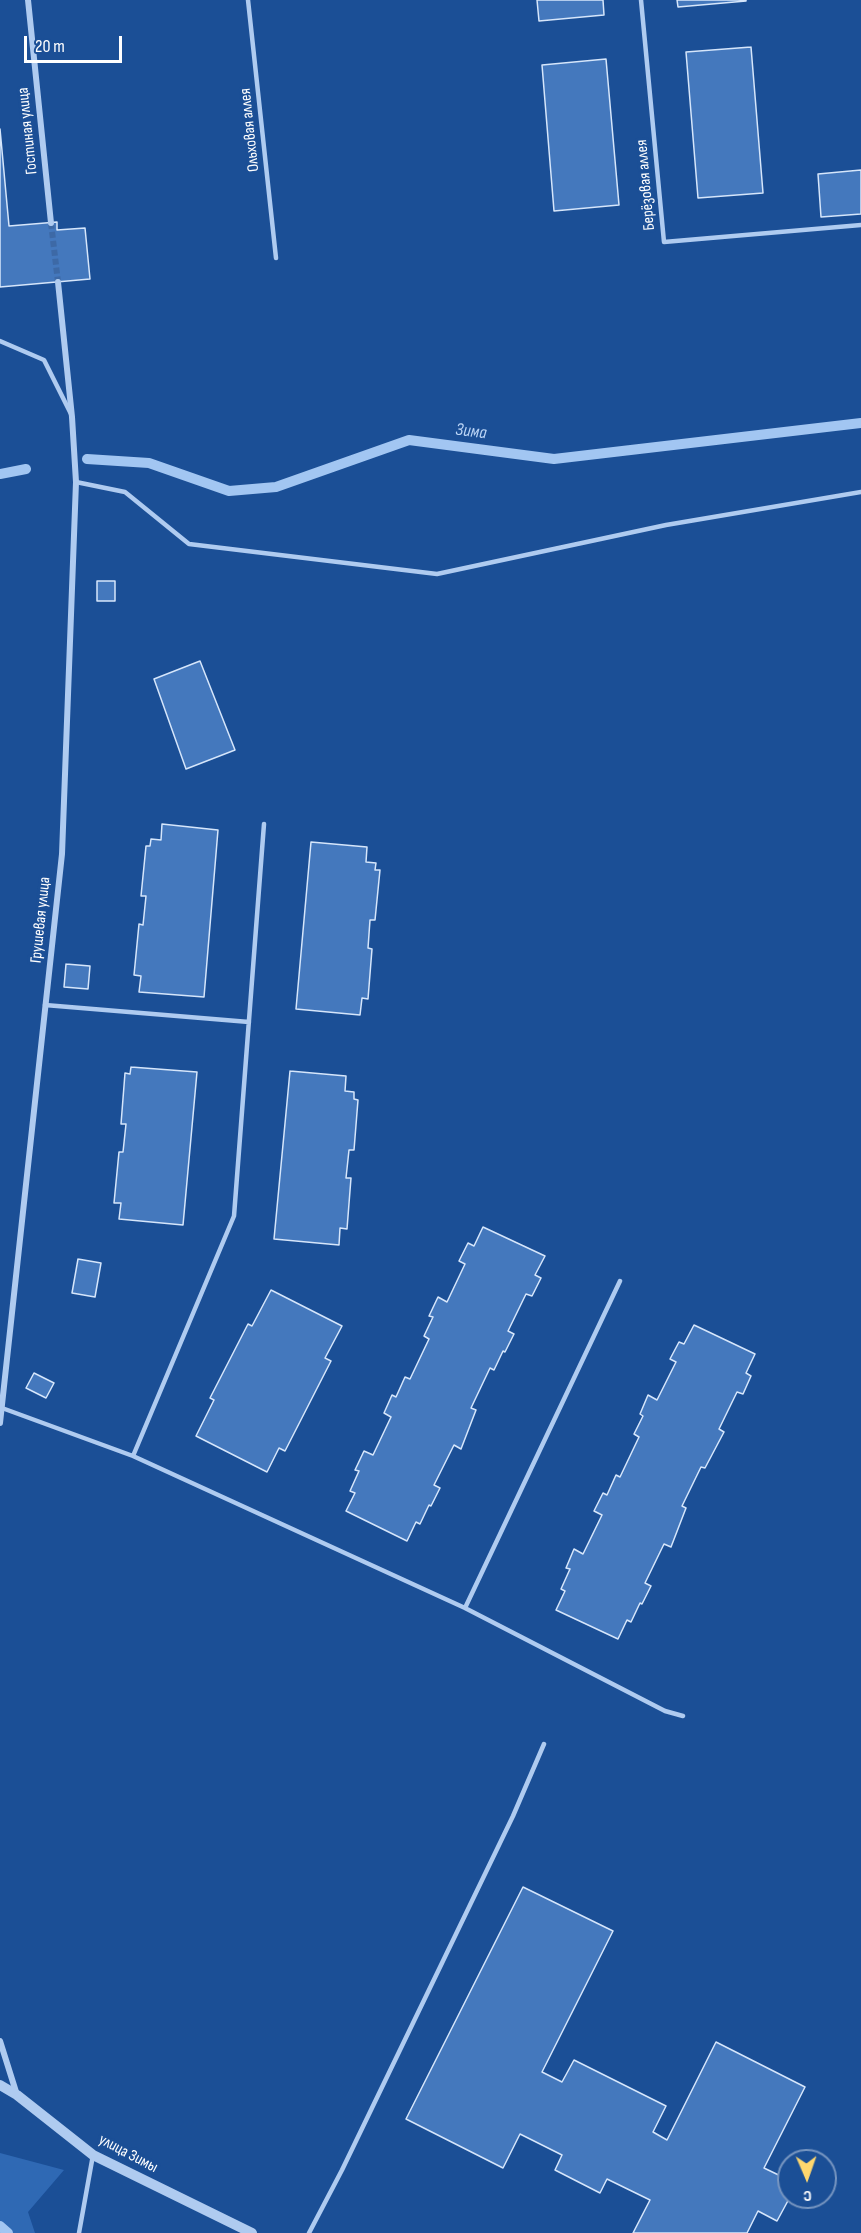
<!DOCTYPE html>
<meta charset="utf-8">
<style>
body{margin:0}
#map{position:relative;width:861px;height:2233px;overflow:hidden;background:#1b4f96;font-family:"Sofia Sans Condensed",sans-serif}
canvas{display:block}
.north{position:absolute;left:777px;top:2149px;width:60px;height:60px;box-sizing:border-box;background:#1b4f96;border:2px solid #7695c0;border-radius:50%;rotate:178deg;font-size:16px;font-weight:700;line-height:24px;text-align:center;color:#fff}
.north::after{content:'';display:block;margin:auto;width:21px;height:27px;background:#ffd76e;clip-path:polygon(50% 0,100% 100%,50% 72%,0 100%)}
.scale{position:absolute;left:24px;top:36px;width:98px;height:27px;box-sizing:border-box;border:3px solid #fff;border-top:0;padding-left:8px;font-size:18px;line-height:21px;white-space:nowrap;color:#fff;-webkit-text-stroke:4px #1b4f96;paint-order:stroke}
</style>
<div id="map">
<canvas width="861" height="2233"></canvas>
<div class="north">С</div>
<div class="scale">20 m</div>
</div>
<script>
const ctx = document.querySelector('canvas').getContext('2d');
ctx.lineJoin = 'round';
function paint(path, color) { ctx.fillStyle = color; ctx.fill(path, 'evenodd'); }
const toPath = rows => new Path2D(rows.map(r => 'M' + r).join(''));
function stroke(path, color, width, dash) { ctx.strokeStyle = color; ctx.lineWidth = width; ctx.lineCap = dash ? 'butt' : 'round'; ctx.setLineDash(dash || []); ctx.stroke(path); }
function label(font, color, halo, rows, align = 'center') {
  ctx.font = font + ' "Sofia Sans Condensed",sans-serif'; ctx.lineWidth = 6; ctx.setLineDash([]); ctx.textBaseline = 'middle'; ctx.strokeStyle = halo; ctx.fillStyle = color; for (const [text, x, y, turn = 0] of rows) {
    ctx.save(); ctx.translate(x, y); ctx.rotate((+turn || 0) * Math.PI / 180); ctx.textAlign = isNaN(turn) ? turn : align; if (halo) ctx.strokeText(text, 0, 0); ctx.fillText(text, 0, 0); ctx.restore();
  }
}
const green = toPath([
 [0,2153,64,2170,28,2212,35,2233,0,2233]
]);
const stream = toPath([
 [87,459,149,463,229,491,276,487,409,440,554,459,861,423],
 [0,474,26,469],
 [0,2226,8,2233]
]);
const building = toPath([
 [537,0,603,0,604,15,539,21,537,0],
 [677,0,746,0,746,1,678,7,677,0],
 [751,47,763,193,698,198,686,52,751,47],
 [606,59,619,205,554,211,542,65,606,59],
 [0,129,9,226,57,222,57,230,85,228,90,279,0,287,0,129],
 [861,170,861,214,821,217,818,174,861,170],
 [97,581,115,581,115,601,97,601,97,581],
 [200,661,235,750,186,769,154,679,200,661],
 [162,824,218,830,204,997,139,992,141,976,134,975,139,924,143,925,146,896,141,896,146,846,150,846,151,839,161,840,162,824],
 [311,842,367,847,366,862,376,863,375,870,380,870,375,920,370,920,368,948,372,949,368,999,362,998,360,1015,296,1009,311,842],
 [66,964,90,966,88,989,64,987,66,964],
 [131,1067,197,1072,183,1225,119,1219,121,1203,114,1203,119,1152,123,1152,126,1124,121,1124,125,1073,130,1074,131,1067],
 [290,1071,346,1076,345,1091,354,1092,354,1099,358,1100,354,1150,349,1150,346,1178,351,1178,347,1229,340,1228,339,1245,274,1239,290,1071],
 [483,1227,545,1256,535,1275,541,1278,532,1296,526,1294,508,1331,514,1334,505,1352,503,1351,494,1370,490,1368,471,1408,476,1410,461,1449,454,1445,434,1485,440,1488,431,1506,429,1505,420,1524,416,1522,407,1541,346,1511,355,1493,350,1491,359,1471,355,1470,364,1451,373,1455,391,1417,384,1413,392,1395,396,1397,405,1377,410,1379,429,1339,424,1336,433,1317,429,1316,438,1297,447,1302,465,1264,459,1261,468,1243,474,1246,483,1227],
 [78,1259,101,1263,95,1297,72,1293,78,1259],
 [271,1290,342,1326,325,1358,331,1361,285,1451,279,1448,267,1472,196,1436,214,1400,210,1398,248,1324,252,1326,271,1290],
 [694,1325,755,1354,746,1373,751,1376,743,1394,737,1392,719,1429,724,1432,705,1468,701,1467,682,1506,686,1508,671,1547,664,1544,645,1583,651,1586,642,1604,640,1603,631,1622,627,1620,618,1639,556,1610,565,1591,561,1589,570,1569,566,1568,574,1549,583,1554,602,1515,594,1511,603,1493,607,1495,616,1475,620,1477,639,1437,634,1434,643,1416,640,1414,648,1395,657,1400,676,1362,670,1359,679,1342,684,1344,694,1325],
 [34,1373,54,1383,46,1398,26,1388,34,1373],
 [523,1887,613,1931,542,2072,562,2082,574,2060,666,2106,653,2132,667,2140,716,2042,805,2087,764,2168,789,2180,790,2197,777,2221,758,2211,747,2233,633,2233,650,2200,607,2179,600,2193,555,2170,562,2155,520,2134,503,2168,406,2119,523,1887]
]);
const minorTunnel = toPath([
 [51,223,58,282]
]);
const service = toPath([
 [248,0,276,258],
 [641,0,664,242,861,225],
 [0,341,44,360,71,414],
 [76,482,125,492,189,544,437,574,666,525,861,492],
 [45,1005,249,1022],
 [2,1408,133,1456,234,1216,264,824],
 [133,1456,465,1608,665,1711,683,1716],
 [465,1608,620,1281],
 [79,2233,93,2155],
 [309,2233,342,2170,513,1816,544,1744]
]);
const minor = toPath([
 [28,0,51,223],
 [0,1423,62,854,76,482,72,417,58,282],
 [0,2041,17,2095]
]);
const tertiary = toPath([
 [0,2085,17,2095,93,2155,252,2233]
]);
const streetNames = [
 ["Ольховая аллея",250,130,-96],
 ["Гостиная улица",28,131,-96],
 ["Берёзовая аллея",646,185,-95],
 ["Грушевая улица",41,920,-84],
 ["улица Зимы",128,2154,28]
];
const waterNames = [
 ["Зима",471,432,7]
];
paint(green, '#2f69b4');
stroke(stream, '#a2c6f2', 10);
paint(building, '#4478bd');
stroke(building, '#d6e6fb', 1.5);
stroke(minorTunnel, '#3d69a6', 6, [6, 3]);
stroke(service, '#afcbf0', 4.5);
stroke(minor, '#afcbf0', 6);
stroke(tertiary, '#afcbf0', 10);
label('16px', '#fff', '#1b4f96', streetNames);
label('italic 18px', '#bbd5f6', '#1b4f96', waterNames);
</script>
